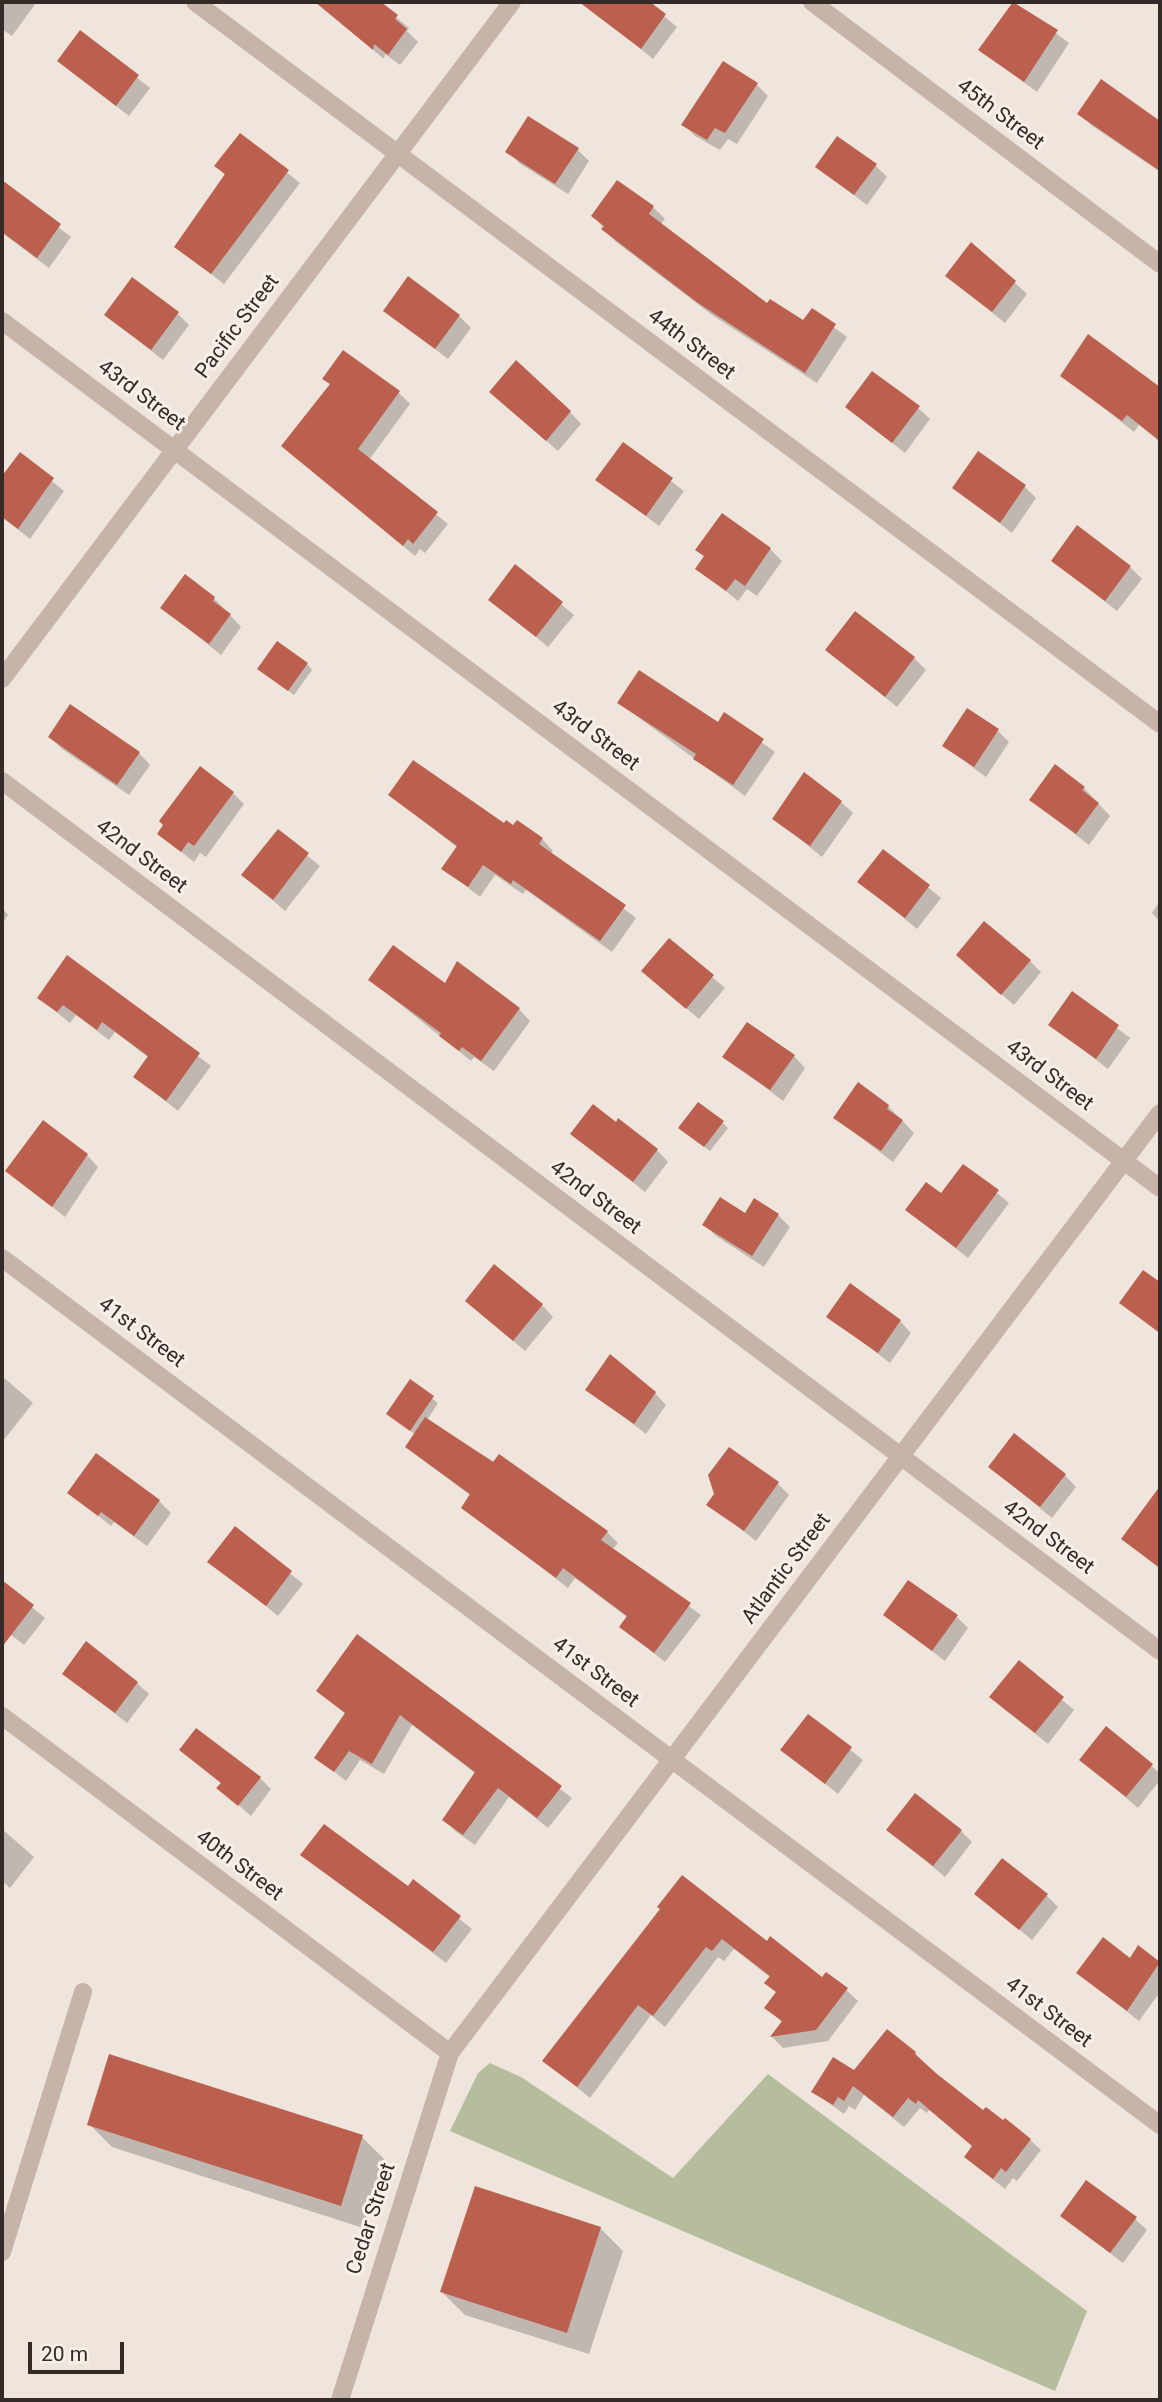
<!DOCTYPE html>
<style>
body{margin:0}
#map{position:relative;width:1162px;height:2402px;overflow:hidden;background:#f0e5dc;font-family:Roboto,sans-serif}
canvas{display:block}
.frame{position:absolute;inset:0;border:4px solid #342b28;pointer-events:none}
.scale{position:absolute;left:28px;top:2342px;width:96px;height:32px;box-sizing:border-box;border:4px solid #342b28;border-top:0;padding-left:9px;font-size:21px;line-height:24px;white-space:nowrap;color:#342b28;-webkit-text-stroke:5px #f8efe8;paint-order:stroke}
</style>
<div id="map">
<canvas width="1162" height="2402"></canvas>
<div class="frame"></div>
<div class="scale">20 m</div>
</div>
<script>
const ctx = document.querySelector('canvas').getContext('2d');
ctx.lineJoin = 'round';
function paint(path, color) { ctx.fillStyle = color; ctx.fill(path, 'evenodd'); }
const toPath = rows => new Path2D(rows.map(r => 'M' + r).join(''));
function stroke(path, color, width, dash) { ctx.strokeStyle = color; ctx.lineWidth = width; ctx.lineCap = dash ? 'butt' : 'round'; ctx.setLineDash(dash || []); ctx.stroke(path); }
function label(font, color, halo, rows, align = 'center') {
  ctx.font = font + ' Roboto,sans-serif'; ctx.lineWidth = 6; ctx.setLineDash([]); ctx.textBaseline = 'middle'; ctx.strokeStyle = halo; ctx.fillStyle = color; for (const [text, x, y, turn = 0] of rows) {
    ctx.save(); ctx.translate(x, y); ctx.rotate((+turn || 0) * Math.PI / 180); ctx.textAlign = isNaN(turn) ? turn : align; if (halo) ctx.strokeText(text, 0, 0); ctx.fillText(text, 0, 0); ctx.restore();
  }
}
const green = toPath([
 [490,2063,521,2077,673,2178,768,2074,1087,2311,1055,2391,450,2131,478,2073]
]);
const shadow = toPath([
 [2,2,36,3,12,36,2,29],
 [316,2,378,2,409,28,407,31,418,42,400,65,385,54,384,59],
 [605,2,647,2,677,27,653,59,597,13],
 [1014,3,1069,43,1037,92,980,50],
 [80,33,150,88,129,116,59,61],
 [1101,82,1160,123,1160,172,1091,125,1079,114],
 [756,84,768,96,737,144,728,139,720,150,695,136,684,125],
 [240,135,300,183,224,284,176,247,226,176,216,166],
 [577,149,589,161,568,194,519,163,508,151],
 [875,165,887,177,867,205,817,167],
 [3,184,71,237,49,268,2,233],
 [653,207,665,219,660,225,767,305,804,323,812,311,847,337,817,383,712,315,615,241,593,216],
 [972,244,1027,294,1005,323,947,276],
 [385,311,459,316,471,328,448,359],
 [177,313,189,325,163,360,106,315],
 [1089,336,1160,390,1160,442,1139,425,1134,432,1063,376],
 [324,379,399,393,410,404,369,460,448,524,425,553,420,549,415,556,284,446,331,385],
 [503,403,570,412,581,424,558,451],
 [847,407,918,408,930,419,905,453],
 [623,444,684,491,659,526,598,480],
 [20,455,64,491,30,539,2,517,2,479],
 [954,487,1025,487,1036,498,1012,533],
 [770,549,782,561,757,596,747,589,738,601,697,568,705,557,698,550],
 [1053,561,1130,567,1142,579,1117,611],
 [516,567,574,615,548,647,491,599],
 [214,598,241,627,221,655,162,608],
 [827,650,914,658,926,670,897,707],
 [307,664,312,670,294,695,265,674],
 [619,703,718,724,724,715,775,752,745,796],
 [998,731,1009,742,986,777,944,746],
 [50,737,139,753,150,765,129,795,62,749],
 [1055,767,1084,788,1110,816,1089,845,1031,800],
 [233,793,244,804,206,857,200,853,194,862,159,834],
 [390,795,542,839,553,851,551,854,636,918,612,952,526,890,523,894,495,875,480,897,443,868,458,848],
 [841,802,853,813,822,857,775,819],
 [278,832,320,866,285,911,244,875],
 [884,851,941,898,917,929,860,882],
 [1160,901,1160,922,1152,913],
 [2,908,8,915,2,924],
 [669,940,725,988,699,1019,643,971],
 [1030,961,1041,972,1014,1005,970,967],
 [370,980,445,985,519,1009,530,1021,494,1071,474,1057,471,1061],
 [1072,994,1130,1038,1108,1069,1050,1024],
 [39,998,150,1020,211,1066,178,1111,135,1077,149,1058,115,1032,109,1040,76,1015,70,1023],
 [794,1056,805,1068,783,1101,725,1057],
 [888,1106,914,1133,893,1162,835,1118],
 [722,1122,728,1128,710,1151,686,1133],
 [572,1133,657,1150,668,1162,645,1192],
 [87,1155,98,1167,65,1217,7,1171],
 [964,1166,1009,1203,968,1258,907,1210,942,1195],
 [778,1215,790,1227,764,1267,716,1236,705,1225,745,1216],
 [1144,1272,1160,1284,1160,1334,1122,1303],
 [467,1301,542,1305,553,1317,525,1351],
 [828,1316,900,1321,911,1333,890,1363],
 [2,1376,33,1403,3,1441,2,1441],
 [411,1382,438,1403,427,1420,607,1532,618,1543,612,1550,701,1615,665,1662,621,1627,628,1618,575,1578,568,1588,463,1507,471,1496,419,1457,408,1446,416,1435,394,1419],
 [587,1389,655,1393,666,1405,646,1434],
 [990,1467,1065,1475,1076,1487,1052,1518],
 [777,1483,789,1495,756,1541,709,1504],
 [69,1493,159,1501,171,1513,147,1546,114,1522,111,1526],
 [1148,1505,1160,1514,1160,1569,1123,1539],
 [235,1529,303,1584,278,1616,210,1561],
 [2,1582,45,1618,24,1645,2,1628],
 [885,1615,956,1616,968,1628,945,1661],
 [358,1637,572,1798,548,1828,509,1797,475,1845,455,1831,445,1820,476,1774,412,1725,384,1774,360,1760,346,1781,316,1757,346,1714,318,1691],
 [1019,1663,1074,1710,1048,1744,1003,1708],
 [64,1674,137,1683,149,1694,127,1723],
 [808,1716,863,1760,838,1794,783,1750],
 [181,1750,260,1778,271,1789,251,1816,219,1788,222,1784],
 [1082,1760,1151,1765,1160,1774,1160,1780,1138,1808],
 [2,1829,34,1857,10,1888,2,1881],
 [889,1830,961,1831,972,1842,945,1877],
 [303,1855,408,1889,413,1882,472,1929,446,1963],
 [976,1894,1047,1896,1058,1907,1032,1940],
 [662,1909,767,1943,823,1979,846,1990,858,2001,828,2041,783,2048,772,2037,783,2023,767,2008,777,1993,767,1983,771,1978,734,1949,724,1961,718,1957,665,2027,651,2015,590,2098,545,2061],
 [1138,1948,1160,1964,1160,1992,1139,2021,1078,1973,1131,1960],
 [915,2053,925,2065,984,2112,1030,2140,1041,2150,1017,2181,1013,2178,1005,2189,977,2167,966,2156,973,2146,929,2110,927,2113,920,2108,904,2127,864,2095,855,2110,849,2106,844,2114,814,2092,855,2073],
 [111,2056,362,2137,385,2160,363,2228,112,2147,89,2124],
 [1062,2216,1135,2219,1147,2230,1123,2263],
 [600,2228,623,2251,589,2354,465,2315,442,2292]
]);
const building = toPath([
 [315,2,381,2,398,15,395,19,407,29,388,55,374,44,373,50],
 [579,2,650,2,666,14,641,49],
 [1013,2,1058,30,1024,82,978,50],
 [80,30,139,75,116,106,57,61],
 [723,61,758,83,725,133,715,128,707,140,681,125],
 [1101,79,1160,121,1160,171,1077,114],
 [528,116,579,148,555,184,505,152],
 [240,133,289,170,211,274,174,247,225,174,214,166],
 [837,136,877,164,854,195,815,167],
 [2,180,61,224,37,258,2,232],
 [617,180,654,206,649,214,767,303,770,299,803,320,812,308,836,324,805,373,698,303,601,229,604,226,591,216],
 [971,242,1016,281,992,312,945,276],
 [408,276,460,315,435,349,383,311],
 [132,277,179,312,151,350,104,315],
 [1088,334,1160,387,1160,441,1127,415,1122,421,1060,376],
 [343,350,400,391,358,449,438,512,413,544,408,539,403,546,281,446,330,384,322,379],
 [516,360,571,411,546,441,489,392],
 [872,371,920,406,892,443,845,407],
 [623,442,673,478,646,516,595,480],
 [978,451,1026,485,1000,523,952,488],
 [20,452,54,478,18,529,2,517,2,476],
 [722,513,771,548,745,586,735,579,726,591,695,569,704,556,695,550],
 [1077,525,1131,566,1105,601,1051,561],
 [515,564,563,602,536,637,488,600],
 [185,574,215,597,213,601,231,614,209,644,160,608],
 [855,611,915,657,885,697,825,650],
 [277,641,308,663,288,691,257,669],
 [639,670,718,722,724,712,764,739,733,785,693,759,696,754,617,703],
 [70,704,140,752,117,785,48,737],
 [967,708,999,729,974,767,942,746],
 [413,760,504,823,506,820,513,825,517,820,543,838,539,844,626,905,600,941,513,880,511,884,483,865,468,887,441,869,457,846,388,795],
 [1055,764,1085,787,1082,790,1099,803,1076,834,1029,800],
 [200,766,234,792,194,846,188,842,181,852,157,834,163,825,159,821],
 [804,772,842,801,810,846,772,819],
 [278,829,309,853,273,900,241,875],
 [883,849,930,885,905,918,857,882],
 [984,921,1031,960,1001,995,956,955],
 [669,938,714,975,686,1009,641,971],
 [393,945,445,983,457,961,520,1008,481,1061,462,1047,459,1051,439,1036,441,1033,368,980],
 [67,955,200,1053,166,1101,133,1077,148,1056,102,1022,97,1030,63,1005,57,1012,37,998],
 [1072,991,1119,1025,1096,1059,1048,1025],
 [747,1022,795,1055,770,1090,722,1057],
 [858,1082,889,1105,887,1109,903,1120,881,1151,833,1118],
 [698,1102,724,1121,704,1147,678,1128],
 [593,1104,616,1122,618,1118,658,1149,633,1182,570,1134],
 [43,1120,88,1154,52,1207,5,1171],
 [963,1164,999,1190,956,1248,905,1210,926,1182,941,1193],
 [720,1197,745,1213,754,1198,779,1214,752,1256,702,1225],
 [494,1264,543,1304,513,1341,465,1301],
 [1143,1270,1160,1282,1160,1333,1119,1303],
 [850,1283,901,1320,878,1353,826,1317],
 [610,1354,656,1392,634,1424,585,1390],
 [410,1379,434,1396,410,1431,386,1414],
 [425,1417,493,1462,499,1454,608,1531,601,1540,691,1603,654,1653,619,1627,627,1616,563,1568,556,1578,461,1508,470,1494,405,1447],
 [1014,1433,1066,1474,1040,1507,988,1467],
 [729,1447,779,1482,744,1531,706,1505,714,1494,708,1475],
 [96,1453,160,1500,134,1536,101,1512,98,1516,67,1493],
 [1160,1486,1160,1568,1121,1539],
 [235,1526,292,1571,266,1606,207,1562],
 [2,1580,34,1605,2,1647],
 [908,1580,958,1615,932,1651,883,1615],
 [357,1634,562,1786,537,1818,498,1788,463,1835,442,1820,475,1772,400,1715,372,1764,349,1751,334,1772,314,1758,345,1713,316,1691],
 [86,1641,138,1682,115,1713,62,1674],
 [1019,1660,1064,1697,1035,1733,989,1697],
 [808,1714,852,1747,825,1784,780,1750],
 [1106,1726,1153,1764,1126,1797,1079,1760],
 [196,1728,261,1777,238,1806,216,1788,221,1783,179,1750],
 [915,1793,962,1830,933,1866,886,1830],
 [324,1824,408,1886,413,1879,461,1916,433,1952,300,1855],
 [1002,1858,1048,1894,1019,1930,974,1894],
 [682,1875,767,1941,770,1936,822,1977,826,1972,848,1988,816,2030,770,2037,782,2021,764,2008,776,1992,764,1983,770,1976,722,1939,712,1951,706,1947,653,2016,638,2005,577,2087,542,2061,660,1909,657,1907],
 [1103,1937,1130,1958,1138,1945,1160,1962,1127,2011,1076,1973],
 [887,2029,916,2052,915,2054,937,2074,983,2110,986,2107,1003,2120,1005,2118,1031,2139,1006,2172,1001,2168,993,2179,964,2157,972,2146,918,2100,916,2104,908,2098,893,2117,853,2086,844,2101,838,2097,833,2105,811,2092,833,2057,854,2070],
 [109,2054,363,2135,341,2206,87,2125],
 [1086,2180,1137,2217,1110,2253,1060,2216],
 [475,2186,601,2227,567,2333,440,2292]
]);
const street = toPath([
 [195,2,1160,724],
 [812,2,1160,264],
 [2,321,1160,1188],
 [2,679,512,2],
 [2,781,1160,1651],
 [2,1258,1160,2125],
 [2,1716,450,2053],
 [2,2252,83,1992],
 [340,2400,450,2053,1160,1113]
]);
const streetNames = [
 ["45th Street",1000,115,37],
 ["Pacific Street",238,327,-53],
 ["44th Street",691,345,37],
 ["43rd Street",141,396,37],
 ["43rd Street",595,736,37],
 ["42nd Street",141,857,37],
 ["43rd Street",1049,1076,37],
 ["42nd Street",595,1198,37],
 ["41st Street",141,1333,37],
 ["42nd Street",1048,1538,37],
 ["Atlantic Street",787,1569,-53],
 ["41st Street",595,1673,37],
 ["40th Street",239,1866,37],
 ["41st Street",1048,2013,37],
 ["Cedar Street",372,2219,-72]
];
paint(green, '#b5bd9d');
paint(shadow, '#0003');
paint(building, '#bb604f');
stroke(street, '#c7b4a9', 18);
label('21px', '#342b28', '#f8efe8', streetNames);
</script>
